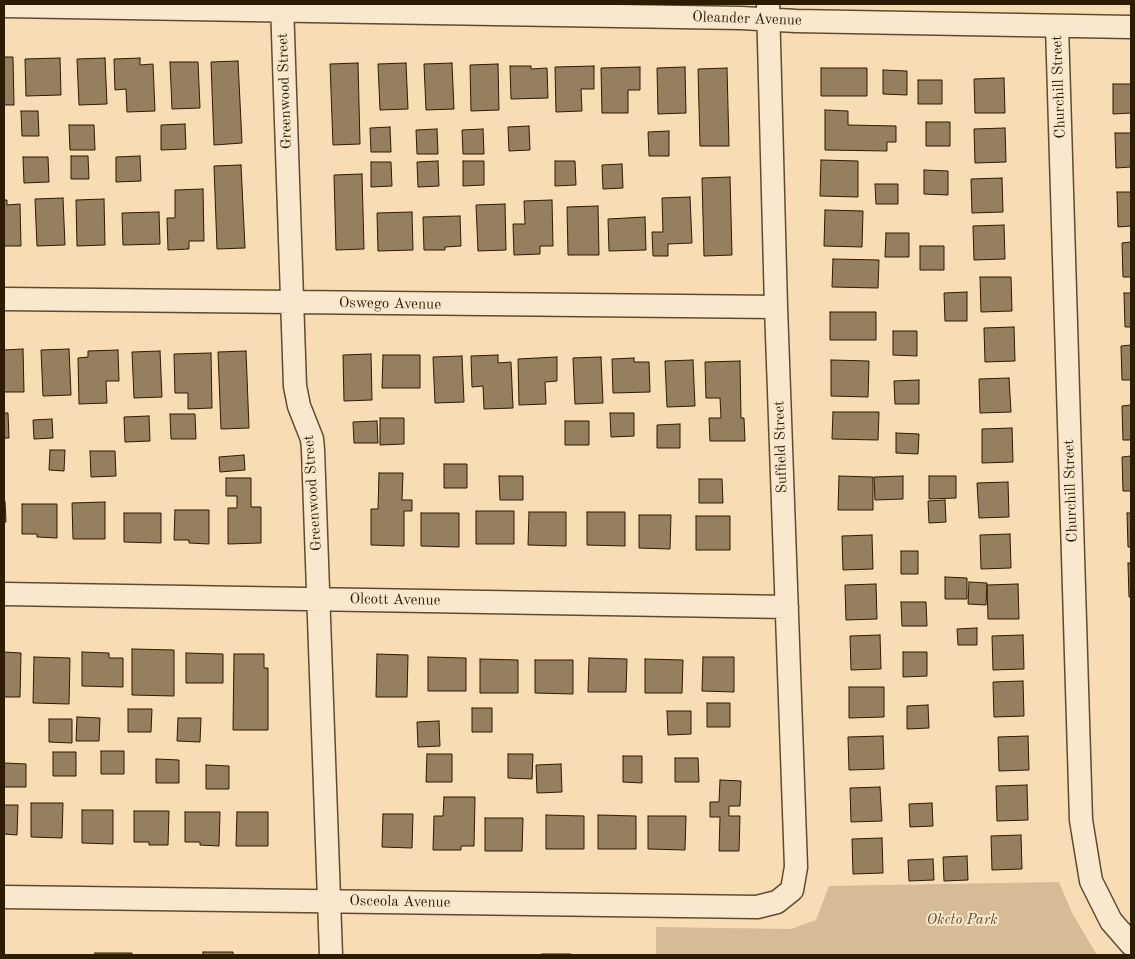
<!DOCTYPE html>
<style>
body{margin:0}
#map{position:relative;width:1135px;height:959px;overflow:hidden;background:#f7dcb4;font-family:"Old Standard TT",serif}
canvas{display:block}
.frame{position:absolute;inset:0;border:5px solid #2d1b02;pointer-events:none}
</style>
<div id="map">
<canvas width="1135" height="959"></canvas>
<div class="frame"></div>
</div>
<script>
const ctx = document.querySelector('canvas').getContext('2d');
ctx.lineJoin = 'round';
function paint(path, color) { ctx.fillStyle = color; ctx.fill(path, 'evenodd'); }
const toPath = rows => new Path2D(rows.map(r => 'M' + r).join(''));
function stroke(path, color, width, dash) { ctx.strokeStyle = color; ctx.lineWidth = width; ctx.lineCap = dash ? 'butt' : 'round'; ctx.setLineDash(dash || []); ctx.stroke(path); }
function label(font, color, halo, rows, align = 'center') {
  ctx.font = font + ' "Old Standard TT",serif'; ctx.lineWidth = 4; ctx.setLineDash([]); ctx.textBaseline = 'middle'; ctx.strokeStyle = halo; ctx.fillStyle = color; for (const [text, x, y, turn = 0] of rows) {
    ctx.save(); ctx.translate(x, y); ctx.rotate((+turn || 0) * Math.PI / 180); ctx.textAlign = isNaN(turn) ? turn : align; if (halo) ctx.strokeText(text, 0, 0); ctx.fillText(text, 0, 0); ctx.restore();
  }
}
const green = toPath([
 [1059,882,1072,913,1097,955,656,955,656,927,791,929,816,920,829,886]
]);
const building = toPath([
 [4,57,13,57,14,105,4,105,4,57],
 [60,58,61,95,26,96,25,59,60,58],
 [105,58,107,104,79,105,77,59,105,58],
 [140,58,140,65,153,64,155,111,127,112,126,89,115,90,114,59,140,58],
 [238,61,242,143,214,145,211,62,238,61],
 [170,62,198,62,200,108,172,109,170,62],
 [358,63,360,144,333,145,330,64,358,63],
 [406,63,408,109,380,110,378,64,406,63],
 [452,63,454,109,426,110,424,64,452,63],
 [498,64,499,110,471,111,470,65,498,64],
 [510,66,531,66,531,69,547,68,548,98,511,99,510,66],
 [594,66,594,89,581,89,582,111,556,112,555,67,594,66],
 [640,67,640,90,628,90,628,113,602,113,601,68,640,67],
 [685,67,686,113,658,114,657,68,685,67],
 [727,68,729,146,700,146,698,69,727,68],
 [821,68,867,68,867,96,821,96,821,68],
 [883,70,907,71,907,95,883,94,883,70],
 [1004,78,1005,113,975,113,974,79,1004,78],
 [918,80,942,80,942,104,918,104,918,80],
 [1113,84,1131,84,1131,113,1113,114,1113,84],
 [825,110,848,111,848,125,896,126,896,142,887,142,887,151,825,150,825,110],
 [21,111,38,111,39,136,22,136,21,111],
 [926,122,950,122,950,146,926,146,926,122],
 [185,124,186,149,161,150,161,125,185,124],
 [69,125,94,125,95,150,70,150,69,125],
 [529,126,530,150,509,151,508,127,529,126],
 [390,127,391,152,371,152,370,128,390,127],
 [1005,128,1006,162,975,163,974,129,1005,128],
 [437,129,438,154,417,154,416,130,437,129],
 [483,129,484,154,463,154,462,130,483,129],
 [669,131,669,156,649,156,648,132,669,131],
 [1115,133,1131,133,1131,167,1116,168,1115,133],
 [71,156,88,156,89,179,71,179,71,156],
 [140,156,141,181,116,182,116,157,140,156],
 [23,157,48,157,49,182,24,183,23,157],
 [821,160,858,161,858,197,820,196,821,160],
 [438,161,439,186,418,187,417,162,438,161],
 [463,161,484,161,484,185,463,186,463,161],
 [555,161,575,161,576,185,555,186,555,161],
 [371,162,391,162,392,186,371,187,371,162],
 [622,164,623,188,603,189,602,165,622,164],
 [241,165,245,248,217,249,214,166,241,165],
 [924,170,948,171,948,195,924,194,924,170],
 [362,174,364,249,336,250,334,175,362,174],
 [730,177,732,255,704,256,702,178,730,177],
 [1002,178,1003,212,972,213,971,179,1002,178],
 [875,184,898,184,898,204,876,204,875,184],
 [203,189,204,241,189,241,189,249,168,250,167,218,175,218,175,190,203,189],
 [1117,192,1131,192,1131,226,1118,227,1117,192],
 [690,197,692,243,668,244,668,256,653,256,652,232,663,232,662,198,690,197],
 [63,198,65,245,37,246,35,199,63,198],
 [104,199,105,245,77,246,76,200,104,199],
 [4,200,7,200,7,205,20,204,21,246,4,246,4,200],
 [552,200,553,246,540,246,540,254,514,255,513,224,525,224,524,201,552,200],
 [505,204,506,250,478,251,476,205,505,204],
 [598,206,599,255,568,255,567,207,598,206],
 [825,210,863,211,862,247,824,246,825,210],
 [159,212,160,244,123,245,122,213,159,212],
 [412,212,413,250,378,251,377,213,412,212],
 [460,216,461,246,445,247,445,250,424,250,423,217,460,216],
 [645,217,646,250,609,251,608,219,645,217],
 [1004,225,1005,259,974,260,973,226,1004,225],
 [886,233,909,233,909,257,885,257,886,233],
 [1131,242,1131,277,1123,277,1122,243,1131,242],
 [920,246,944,246,944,270,920,270,920,246],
 [833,259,879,260,878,288,832,287,833,259],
 [980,277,1011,277,1012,311,981,312,980,277],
 [967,292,967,321,945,321,944,293,967,292],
 [1124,293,1131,293,1131,327,1125,327,1124,293],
 [830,312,876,312,876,340,830,340,830,312],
 [1014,327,1015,361,985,362,984,328,1014,327],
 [893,331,917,331,917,356,893,355,893,331],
 [1131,345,1131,380,1122,380,1121,346,1131,345],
 [23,349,24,392,4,392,4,350,23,349],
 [69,349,71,395,43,396,41,350,69,349],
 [118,350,119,381,106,381,107,403,79,404,78,358,88,357,88,351,118,350],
 [160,351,162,397,134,398,132,352,160,351],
 [246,351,249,428,221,429,218,352,246,351],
 [211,353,212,408,188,409,188,393,175,393,174,354,211,353],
 [371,354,372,400,344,401,343,355,371,354],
 [383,355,420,355,420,388,382,388,383,355],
 [498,355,498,363,511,362,513,408,484,409,483,386,472,387,471,356,498,355],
 [462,356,464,402,435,403,433,357,462,356],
 [557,357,557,381,545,382,546,404,519,405,518,359,557,357],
 [601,357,603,403,575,404,573,358,601,357],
 [634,358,634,362,649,362,650,392,613,393,612,359,634,358],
 [693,360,695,406,667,407,665,361,693,360],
 [831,360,869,361,868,397,831,396,831,360],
 [740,361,741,418,744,418,745,441,710,441,709,418,721,418,720,398,706,398,705,362,740,361],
 [1009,378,1011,412,980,413,979,379,1009,378],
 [919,380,919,404,895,404,894,381,919,380],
 [1131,405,1131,440,1123,440,1122,406,1131,405],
 [833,412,879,412,878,440,832,439,833,412],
 [4,413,8,413,9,438,4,438,4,413],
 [610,413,634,413,634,436,611,437,610,413],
 [170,414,195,414,196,439,171,439,170,414],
 [149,416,150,441,125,442,124,417,149,416],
 [380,418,404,418,404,444,380,445,380,418],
 [52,419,53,438,34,439,33,420,52,419],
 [377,421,378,443,354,443,353,422,377,421],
 [565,421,589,421,589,445,565,445,565,421],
 [680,424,680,448,657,448,657,425,680,424],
 [1012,428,1013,462,982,463,982,429,1012,428],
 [896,433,919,434,918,454,896,453,896,433],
 [50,450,65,450,64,471,49,470,50,450],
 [90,451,115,451,116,476,91,477,90,451],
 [244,455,245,470,220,472,219,457,244,455],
 [1131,456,1131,491,1123,491,1122,457,1131,456],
 [444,464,467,464,467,488,444,488,444,464],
 [379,473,403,473,402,500,412,500,412,511,404,511,404,546,371,545,371,509,378,509,379,473],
 [499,476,523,476,523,500,500,500,499,476],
 [839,476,873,477,873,510,838,510,839,476],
 [903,476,903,499,875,500,874,477,903,476],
 [929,476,956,476,956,498,929,499,929,476],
 [226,478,251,478,251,507,261,507,261,543,228,544,228,508,237,508,237,496,226,496,226,478],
 [699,479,722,479,723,503,699,503,699,479],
 [1008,482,1009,517,979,518,977,483,1008,482],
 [945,500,946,522,929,523,928,501,945,500],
 [4,501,5,501,6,522,4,522,4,501],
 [105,502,105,539,73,539,72,503,105,502],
 [22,504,57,504,57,538,37,537,37,534,22,534,22,504],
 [175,510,209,510,209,544,189,543,189,540,174,540,175,510],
 [476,511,514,511,514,544,476,544,476,511],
 [529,512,566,512,566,546,528,545,529,512],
 [587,512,625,512,625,546,587,545,587,512],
 [124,513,161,513,161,543,124,542,124,513],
 [421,513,459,513,459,547,421,546,421,513],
 [1127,513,1131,513,1131,547,1128,547,1127,513],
 [639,515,671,515,670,549,639,548,639,515],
 [696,516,730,516,730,550,696,550,696,516],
 [1010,534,1011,568,981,569,980,535,1010,534],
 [872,535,873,569,843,570,842,536,872,535],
 [901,551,918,551,918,574,901,574,901,551],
 [1128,563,1131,563,1131,597,1129,597,1128,563],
 [945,577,967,578,967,599,945,599,945,577],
 [969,582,987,583,986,605,968,604,969,582],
 [876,584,877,619,846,620,845,585,876,584],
 [1018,584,1019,619,988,619,987,585,1018,584],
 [901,602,926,602,927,626,902,626,901,602],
 [977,628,977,645,958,645,957,629,977,628],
 [880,635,881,669,851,670,850,636,880,635],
 [1023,635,1024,669,993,670,992,636,1023,635],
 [132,649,174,650,174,696,132,695,132,649],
 [4,652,21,653,20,697,4,697,4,652],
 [82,652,109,653,109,658,123,658,123,687,82,686,82,652],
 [903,652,927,652,927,676,903,677,903,652],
 [186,653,223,654,223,683,186,683,186,653],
 [234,654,264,654,264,668,268,668,268,730,233,730,234,654],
 [377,654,408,655,407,697,376,697,377,654],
 [34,657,70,658,69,704,33,703,34,657],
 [428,657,466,658,466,691,428,691,428,657],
 [703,657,734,657,734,692,702,691,703,657],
 [589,658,627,659,626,692,588,692,589,658],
 [480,659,518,660,518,693,480,693,480,659],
 [645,659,683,660,682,693,645,693,645,659],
 [535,660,573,660,573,694,535,693,535,660],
 [1023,681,1024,716,994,717,993,682,1023,681],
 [849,687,884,687,884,717,849,718,849,687],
 [707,703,730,703,730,727,707,727,707,703],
 [928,705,929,728,907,729,907,706,928,705],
 [472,708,492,708,492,732,472,732,472,708],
 [128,709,152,709,151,732,128,732,128,709],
 [667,711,691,711,691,734,668,735,667,711],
 [77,717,100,718,99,741,76,741,77,717],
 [178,718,201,718,200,742,177,741,178,718],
 [49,719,72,719,72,743,49,742,49,719],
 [439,721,440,746,418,747,417,722,439,721],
 [883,736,884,769,849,770,848,737,883,736],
 [1028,736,1029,770,999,771,998,737,1028,736],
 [101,751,124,751,124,774,101,774,101,751],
 [53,752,76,752,76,776,53,776,53,752],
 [427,754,452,754,452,782,426,782,427,754],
 [508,754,533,754,532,779,508,778,508,754],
 [623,756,642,756,642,783,623,782,623,756],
 [675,758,698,758,699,782,675,782,675,758],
 [156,759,179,760,179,783,156,783,156,759],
 [4,763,26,764,26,787,4,787,4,763],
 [561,764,562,792,537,793,536,765,561,764],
 [206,765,229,766,229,789,206,789,206,765],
 [720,780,741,781,740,806,729,806,729,816,740,816,739,851,719,851,720,817,710,817,710,802,719,802,720,780],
 [1027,785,1028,820,997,821,996,786,1027,785],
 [880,787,882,821,851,822,850,788,880,787],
 [444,797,475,797,474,846,461,846,461,850,433,850,434,816,443,816,444,797],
 [31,803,63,803,62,838,31,837,31,803],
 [932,803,933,826,910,827,909,804,932,803],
 [4,805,18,805,17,835,4,834,4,805],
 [82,810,113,810,113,844,82,843,82,810],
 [134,811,169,811,168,845,149,845,149,842,134,842,134,811],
 [185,812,220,812,219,846,200,845,200,842,185,842,185,812],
 [237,812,268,812,268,846,236,846,237,812],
 [383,814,413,814,412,848,382,847,383,814],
 [546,815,584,816,584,849,546,849,546,815],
 [598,815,636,816,636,849,598,849,598,815],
 [648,816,686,816,685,850,648,849,648,816],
 [485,818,523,818,522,851,485,851,485,818],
 [1021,835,1022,869,992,870,991,836,1021,835],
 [882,838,883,873,853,874,852,839,882,838],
 [967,856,968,880,944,881,943,857,967,856],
 [933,859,934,880,909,881,908,860,933,859],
 [203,952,233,952,233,955,203,955,203,952],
 [95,953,132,953,132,955,95,955,95,953],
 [542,954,571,954,571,955,542,955,542,954]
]);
const minor = toPath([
 [282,4,295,386,299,406,312,439,313,450,331,955],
 [4,6,741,18,796,21,1131,27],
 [1057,26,1081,820,1091,881,1111,921,1131,944],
 [4,299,776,307],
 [4,594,787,607],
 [4,897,757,907,777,902,792,890,796,867,776,307,768,4]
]);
const streetNames = [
 ["Oleander Avenue",747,19,2],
 ["Churchill Street",1059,87,-92],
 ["Greenwood Street",285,91,-92],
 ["Oswego Avenue",390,304,1],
 ["Suffield Street",781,447,-92],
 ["Churchill Street",1071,491,-92],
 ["Greenwood Street",313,493,-94],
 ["Olcott Avenue",395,600,1],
 ["Osceola Avenue",400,902,1]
];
const parkNames = [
 ["Oketo Park",962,920]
];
paint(green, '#d5bb96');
paint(building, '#967f5f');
stroke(building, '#2d1b02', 1);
stroke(minor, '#604b2e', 25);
stroke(minor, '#fae8ce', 22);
label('15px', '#2d1b02', '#fae8ce', streetNames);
label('italic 15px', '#5f4b2e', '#fae8ce', parkNames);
</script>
